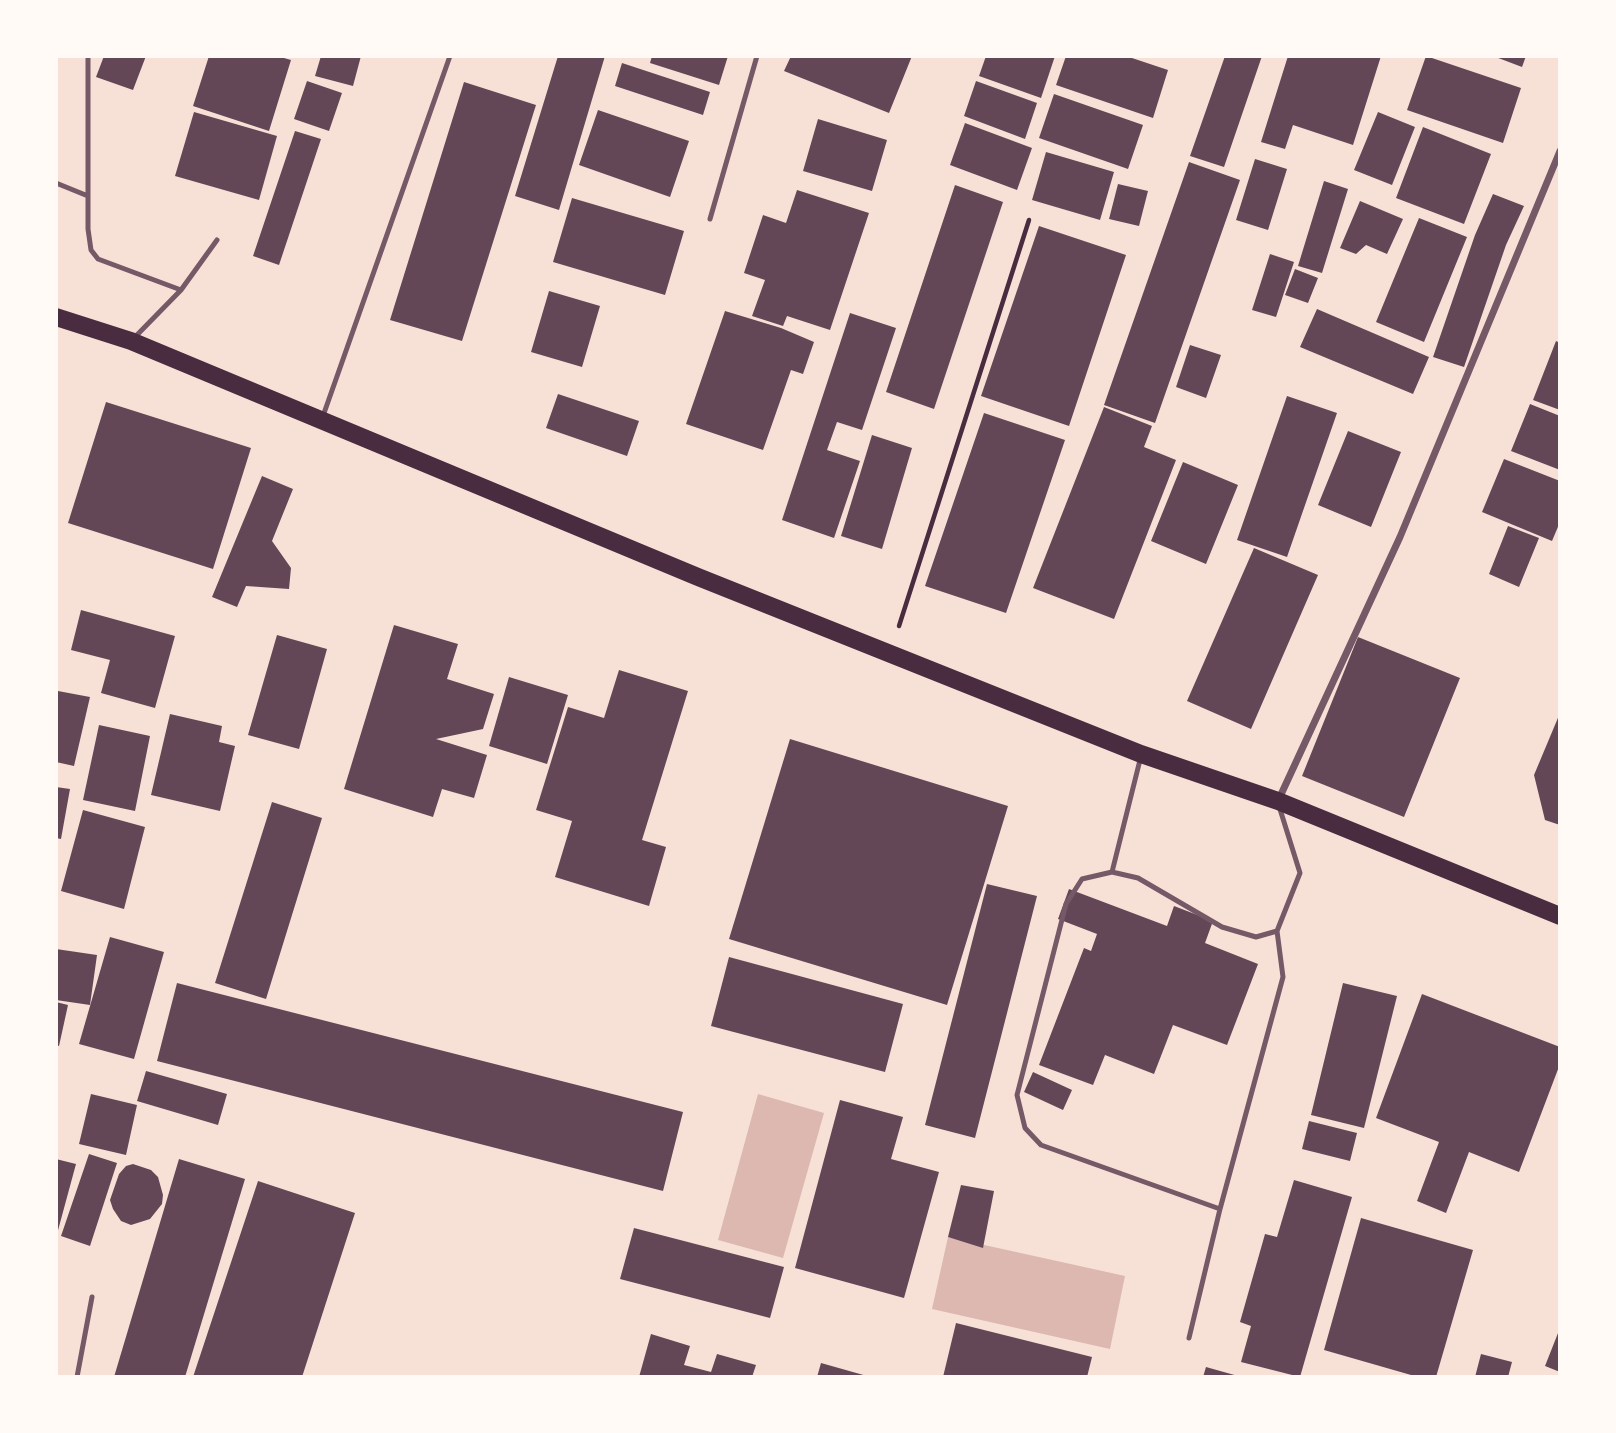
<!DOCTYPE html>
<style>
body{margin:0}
#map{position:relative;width:1616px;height:1433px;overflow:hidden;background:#f7e1d7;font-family:Manrope,sans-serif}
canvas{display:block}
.frame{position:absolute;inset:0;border:58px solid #fffaf5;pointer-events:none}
</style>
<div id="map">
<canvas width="1616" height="1433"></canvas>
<div class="frame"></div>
</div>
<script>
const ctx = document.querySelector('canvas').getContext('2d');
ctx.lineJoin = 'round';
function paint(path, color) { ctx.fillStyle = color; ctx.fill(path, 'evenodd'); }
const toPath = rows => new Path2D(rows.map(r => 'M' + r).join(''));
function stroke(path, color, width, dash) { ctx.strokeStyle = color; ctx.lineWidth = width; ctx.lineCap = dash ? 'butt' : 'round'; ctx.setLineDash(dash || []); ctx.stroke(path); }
const water = toPath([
 [758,1094,824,1113,783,1258,718,1240],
 [948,1237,1125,1276,1110,1349,932,1309]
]);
const building = toPath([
 [104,56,146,56,133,90,96,77],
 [209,56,277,56,291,60,269,131,193,106],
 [321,56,361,56,353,86,315,76],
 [558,56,605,56,559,210,515,196],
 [652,56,728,56,719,85,650,63],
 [791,56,912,56,889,113,784,71],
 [986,56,1055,56,1041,98,979,76],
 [1066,56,1126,56,1168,70,1153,118,1056,85],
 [1225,56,1262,56,1224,167,1190,156],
 [1288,56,1381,56,1353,145,1293,125,1285,149,1261,142],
 [1426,56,1521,88,1503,143,1407,110],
 [1493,56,1526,56,1522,67],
 [622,63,710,92,703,115,615,86],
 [307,81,342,93,329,131,294,119],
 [976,81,1037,103,1025,139,964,116],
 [464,82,536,105,462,341,390,320],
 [1054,94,1143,125,1128,169,1039,138],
 [598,110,689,141,670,197,579,165],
 [194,112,277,136,259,200,175,176],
 [1378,112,1415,127,1392,185,1354,170],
 [818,119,887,140,872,191,803,171],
 [965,123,1032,148,1017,190,950,165],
 [1423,127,1491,154,1464,224,1396,198],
 [295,131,321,139,279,265,253,256],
 [1046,152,1114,172,1100,220,1032,200],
 [1255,159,1287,169,1268,230,1236,220],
 [1189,162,1240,180,1155,423,1104,405],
 [1324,181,1348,189,1322,273,1298,266],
 [1118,184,1148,191,1139,226,1109,219],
 [955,185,1003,202,934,409,886,392],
 [797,190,869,213,830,330,787,316,783,326,752,316,765,280,744,273,763,215,786,223],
 [1493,194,1524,206,1506,245,1464,367,1433,357,1475,235],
 [572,198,684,231,665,295,553,262],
 [1360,201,1403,219,1387,254,1366,245,1356,254,1340,248],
 [1419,218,1467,237,1424,342,1376,322],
 [1039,226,1126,255,1069,426,981,396],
 [1270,254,1294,262,1276,317,1252,310],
 [1295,269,1318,278,1308,303,1285,295],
 [549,291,600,306,582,367,531,352],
 [1317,309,1429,357,1413,394,1300,347],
 [725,311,781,328,814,342,803,374,791,370,763,450,686,424],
 [850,313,896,328,862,430,837,422,827,450,860,461,834,538,782,520],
 [1556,341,1560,343,1560,410,1533,400],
 [1190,345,1221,355,1206,398,1176,387],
 [558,394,639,421,627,456,546,428],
 [1287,396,1337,413,1287,557,1237,540],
 [106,402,251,448,213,569,68,523],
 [1530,404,1560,416,1560,470,1511,451],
 [1104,407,1152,426,1144,447,1176,460,1114,619,1033,588],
 [984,413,1065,440,1006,613,925,586],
 [1348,431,1401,452,1371,527,1318,505],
 [872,435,912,448,882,549,841,536],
 [1504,459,1560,481,1560,522,1552,541,1482,512],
 [1183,462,1238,485,1206,564,1151,541],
 [262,476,293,489,272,541,291,568,289,589,246,586,237,607,212,597],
 [1508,526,1539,538,1519,587,1489,574],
 [1254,548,1318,575,1251,729,1187,701],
 [81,610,175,636,155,708,101,693,110,660,71,650],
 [394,625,458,644,447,679,494,694,483,729,436,739,487,755,474,798,442,789,433,817,344,789],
 [277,635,327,649,299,749,248,735],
 [1358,637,1460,678,1404,817,1302,776],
 [619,670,688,691,642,840,666,847,649,906,555,877,572,821,536,810,568,707,604,718],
 [509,677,568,695,547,764,489,746],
 [58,691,90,697,74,766,56,762],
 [1560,713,1560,825,1545,820,1534,775],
 [170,714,222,726,219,742,235,746,220,811,151,795],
 [99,725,150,736,135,811,83,800],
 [790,739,1008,806,947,1005,729,939],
 [56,787,70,789,61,839,56,838],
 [272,802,322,818,266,999,215,983],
 [83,810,145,827,124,909,61,891],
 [987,884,1037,896,975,1138,925,1125],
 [1069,889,1167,926,1174,906,1213,921,1205,943,1258,964,1227,1045,1173,1025,1154,1074,1105,1055,1093,1085,1039,1065,1084,948,1091,951,1097,934,1058,919],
 [110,937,164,952,134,1059,79,1044],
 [56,949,97,955,90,1005,56,1000],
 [729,957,903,1004,885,1072,711,1026],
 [177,983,683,1112,663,1191,157,1061],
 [1343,983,1397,996,1364,1128,1311,1115],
 [1422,994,1560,1047,1560,1064,1519,1172,1469,1152,1446,1213,1417,1201,1439,1142,1376,1118],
 [56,1002,68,1005,59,1046,56,1045],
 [146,1071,227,1094,218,1125,137,1101],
 [1033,1072,1072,1090,1063,1110,1024,1092],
 [91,1094,137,1105,126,1155,79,1144],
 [840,1100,903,1117,891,1159,939,1172,904,1298,795,1268],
 [1309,1121,1357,1133,1350,1161,1302,1149],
 [89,1154,117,1163,90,1246,61,1236],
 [56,1159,76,1164,57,1234,56,1234],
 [179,1159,245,1179,185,1377,114,1377],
 [133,1164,151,1170,158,1177,163,1195,162,1204,150,1219,131,1225,121,1221,113,1209,110,1200,119,1174,126,1166],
 [1294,1180,1352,1197,1300,1377,1241,1362,1251,1326,1240,1322,1265,1234,1277,1237],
 [258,1181,355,1213,302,1377,193,1377],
 [961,1185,994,1191,983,1248,948,1237],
 [1361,1218,1473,1250,1436,1377,1418,1377,1324,1350],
 [634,1228,784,1267,770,1318,620,1279],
 [956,1323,1092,1357,1087,1377,943,1377],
 [1560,1328,1560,1372,1545,1366],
 [651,1334,690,1346,684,1365,711,1372,717,1354,756,1365,752,1377,639,1377],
 [1481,1354,1512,1362,1508,1377,1475,1377],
 [821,1363,867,1376,866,1377,817,1377],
 [1206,1367,1238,1376,1238,1377,1203,1377]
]);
const path = toPath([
 [899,626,1029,220]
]);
const service = toPath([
 [88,56,88,229,91,250,98,259,181,290],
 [56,183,88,196],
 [710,219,757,56],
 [134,338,181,290,217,240],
 [323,416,450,56],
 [1112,872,1141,756],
 [1220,1209,1041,1145,1025,1128,1017,1095,1066,904,1082,879,1112,872,1138,878,1222,927,1256,937,1277,931,1300,873,1279,806],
 [1189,1338,1220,1209,1283,977,1277,931],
 [77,1377,92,1297]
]);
const minor = toPath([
 [1278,801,1400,537,1560,151]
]);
const primary = toPath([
 [56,317,131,341,698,577,1141,754,1278,801,1560,916]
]);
paint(water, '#dcb8b0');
paint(building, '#644757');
stroke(path, '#4a2c40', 4.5);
stroke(service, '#755966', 5);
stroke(minor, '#755966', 7);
stroke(primary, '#4a2c40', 18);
</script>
